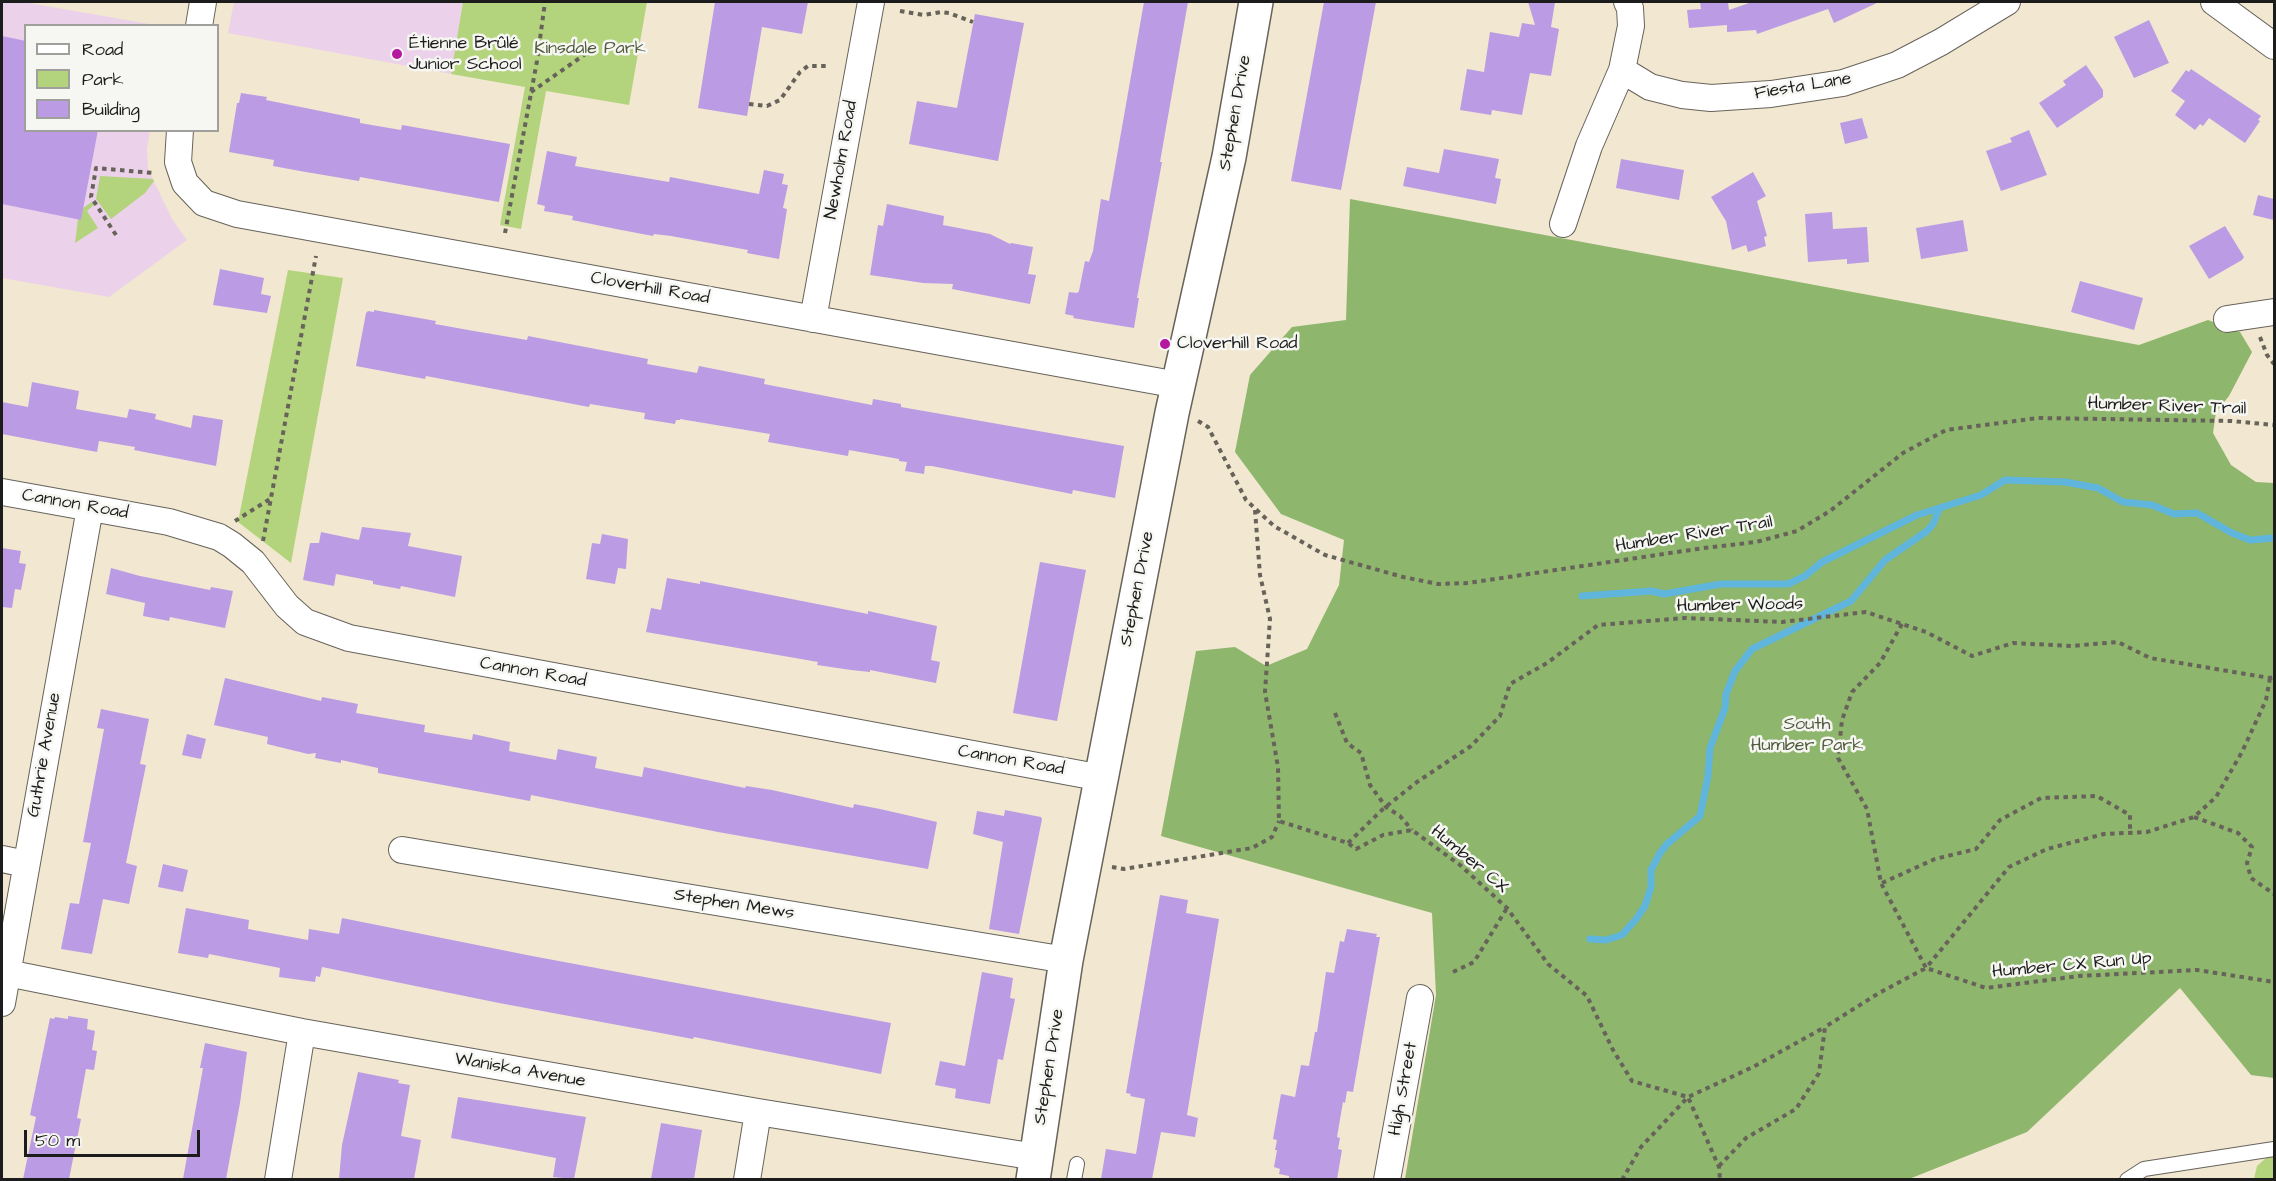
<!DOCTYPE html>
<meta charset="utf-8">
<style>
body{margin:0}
#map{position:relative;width:2276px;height:1181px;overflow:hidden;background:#f2e7d0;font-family:"Architects Daughter",sans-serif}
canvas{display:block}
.frame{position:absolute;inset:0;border:3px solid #1c1c1c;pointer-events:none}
.legend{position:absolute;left:24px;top:24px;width:195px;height:108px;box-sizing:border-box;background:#f6f6f2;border:2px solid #9f9f9c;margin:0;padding:8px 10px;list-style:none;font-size:18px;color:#1c1c1c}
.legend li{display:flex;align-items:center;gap:12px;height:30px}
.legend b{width:30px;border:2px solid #9f9f9c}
.scale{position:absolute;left:24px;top:1130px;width:176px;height:27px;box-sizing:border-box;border:3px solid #1c1c1c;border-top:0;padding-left:8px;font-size:18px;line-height:21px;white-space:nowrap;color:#1c1c1c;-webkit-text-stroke:4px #f6f6f2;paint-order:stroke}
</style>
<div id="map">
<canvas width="2276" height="1181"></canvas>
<div class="frame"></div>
<ul class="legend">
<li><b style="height:8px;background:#fff"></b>Road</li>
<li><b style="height:16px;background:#b3d47c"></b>Park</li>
<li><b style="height:16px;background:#bb9ce4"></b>Building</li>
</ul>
<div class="scale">50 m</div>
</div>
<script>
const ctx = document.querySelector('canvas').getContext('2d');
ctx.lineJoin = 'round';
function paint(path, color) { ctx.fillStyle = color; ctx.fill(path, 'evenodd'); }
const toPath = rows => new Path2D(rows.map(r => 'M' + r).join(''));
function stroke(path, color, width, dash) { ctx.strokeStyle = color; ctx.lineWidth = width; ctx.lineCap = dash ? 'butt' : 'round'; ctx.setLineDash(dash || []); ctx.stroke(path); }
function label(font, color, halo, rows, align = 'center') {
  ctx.font = font + ' "Architects Daughter",sans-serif'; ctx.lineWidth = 5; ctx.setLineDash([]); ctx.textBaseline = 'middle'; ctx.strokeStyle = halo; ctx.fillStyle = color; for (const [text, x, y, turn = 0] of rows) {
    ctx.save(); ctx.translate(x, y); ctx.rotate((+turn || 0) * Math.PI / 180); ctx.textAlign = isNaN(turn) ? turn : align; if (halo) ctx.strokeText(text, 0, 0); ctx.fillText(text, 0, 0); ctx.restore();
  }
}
const built = toPath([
 [2,2,23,2,155,25,26,26,26,130,150,131,147,149,148,169,172,219,187,240,109,297,2,278],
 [234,2,463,2,451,74,228,33]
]);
const green = toPath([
 [463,2,647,2,629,105,546,91,521,229,500,225,525,87,451,74],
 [100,176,153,179,154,181,145,193,111,219,96,199],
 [92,202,94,205,87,211,98,228,75,243,78,219,83,208],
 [288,270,343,278,291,563,238,522],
 [2274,1156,2274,1179,2254,1179,2257,1166,2266,1158]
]);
const forest = toPath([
 [1350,199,2139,345,2208,320,2240,332,2252,352,2229,396,2216,412,2213,433,2231,465,2256,482,2274,483,2274,1078,2251,1075,2180,988,2027,1132,1909,1179,1405,1179,1436,995,1432,913,1161,836,1196,651,1235,647,1266,666,1307,649,1339,585,1344,540,1281,514,1235,452,1250,375,1292,327,1346,320]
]);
const stream = toPath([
 [1582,596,1652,591,1664,594,1721,584,1788,584,1805,576,1822,562,1917,515,1981,495,2005,480,2065,482,2098,488,2123,502,2152,505,2174,514,2197,513,2232,533,2250,540,2274,538],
 [1590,939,1606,940,1622,935,1636,919,1645,906,1651,887,1651,870,1660,853,1667,844,1700,816,1708,776,1710,748,1725,708,1726,694,1735,671,1752,649,1851,601,1885,560,1927,531,1933,524,1939,509]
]);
const building = toPath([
 [715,2,808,2,802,34,762,27,747,116,698,108],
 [1144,2,1188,2,1160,162,1162,162,1137,298,1139,298,1134,328,1073,318,1074,316,1065,314,1069,292,1077,293,1079,291,1085,261,1089,262,1093,251,1101,199,1109,201],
 [1324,2,1376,2,1341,190,1291,181],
 [1528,2,1555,2,1551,27,1559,29,1551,76,1530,73,1522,115,1492,110,1491,115,1460,110,1467,69,1484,72,1490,32,1519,37,1522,23,1535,25],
 [1700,2,1728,2,1729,10,1752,2,1879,2,1834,23,1828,9,1757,34,1756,30,1727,32,1727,25,1689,28,1687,10,1701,9],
 [975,14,1024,23,998,161,909,144,917,101,957,108],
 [2149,20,2169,63,2134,78,2114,37],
 [2,36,26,41,26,130,98,130,81,220,2,204],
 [2086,65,2103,90,2103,97,2057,128,2039,103,2066,85,2063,81],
 [2191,69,2261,116,2258,120,2260,121,2245,143,2209,118,2203,126,2200,124,2195,130,2175,115,2185,101,2171,91,2186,70,2189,72],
 [241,93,267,97,266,100,360,119,360,123,401,130,402,125,510,144,499,202,360,177,359,181,300,171,273,166,274,160,229,152,237,103,239,103],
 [1862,118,1868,138,1845,144,1840,123],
 [2029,130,2047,175,2001,191,1986,151,2012,142,2010,138],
 [1444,149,1499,159,1495,178,1501,179,1496,204,1403,186,1407,167,1439,173],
 [547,151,577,157,575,166,669,182,670,177,759,194,764,170,784,174,782,184,788,185,783,208,787,209,779,259,747,253,748,250,671,236,654,234,653,236,616,229,572,220,573,216,544,211,545,206,537,204],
 [1621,159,1684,170,1679,200,1616,188],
 [1753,172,1766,196,1757,201,1767,236,1764,237,1766,246,1748,252,1746,245,1732,250,1726,221,1711,197],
 [2258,195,2274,199,2274,220,2253,215],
 [887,204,944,216,943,225,990,234,1010,244,1011,243,1033,247,1028,274,1036,275,1030,304,952,289,953,284,923,283,870,275,878,225,883,226],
 [1832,212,1833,229,1867,227,1869,262,1847,264,1847,259,1808,262,1805,214],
 [1963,220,1968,251,1921,259,1916,228],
 [2225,226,2244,257,2242,260,2209,279,2189,246],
 [220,269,264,278,261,294,271,296,267,313,213,305],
 [2080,281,2143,298,2134,330,2071,312],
 [374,310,436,321,435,324,474,331,527,340,528,336,648,359,647,364,697,373,699,366,765,379,764,384,872,405,873,399,901,404,901,407,1124,446,1115,498,1073,490,1072,494,932,466,925,466,924,474,905,471,907,462,899,461,899,459,849,450,848,456,768,442,770,434,680,419,680,420,676,420,675,424,644,419,645,413,590,404,589,407,426,376,425,379,356,366,366,313,368,311,374,312],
 [32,382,79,391,76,409,127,418,129,409,156,414,155,419,191,428,193,415,223,420,216,466,134,450,135,447,99,441,97,452,2,434,2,402,28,407],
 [362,527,411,533,408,546,462,556,455,597,401,586,400,589,373,584,373,581,336,574,334,586,303,580,310,543,319,543,321,532,359,540],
 [602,534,628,539,626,569,618,568,615,584,586,579,592,543,600,544],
 [2,548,21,551,19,563,26,564,21,590,15,589,12,608,2,607],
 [1040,562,1086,570,1057,721,1013,713],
 [111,568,140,576,210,590,211,587,233,591,225,628,170,617,169,621,143,616,145,603,106,594],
 [667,578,700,584,700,581,868,614,868,611,937,626,931,660,940,662,936,683,870,670,870,672,851,670,817,665,818,662,646,632,651,608,661,610],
 [225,678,321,701,322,697,358,704,356,713,425,725,424,732,472,740,473,734,510,742,509,751,556,760,558,749,597,757,595,768,642,777,644,767,745,788,746,786,772,790,853,808,854,804,880,809,937,822,928,869,718,832,531,795,530,801,378,773,378,768,341,760,341,763,315,758,316,753,308,754,267,744,268,737,214,725],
 [101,709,149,719,140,764,146,765,126,863,137,866,129,904,103,899,92,954,61,949,70,903,79,904,91,843,83,842,104,729,97,728],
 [187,734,206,739,201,759,182,755],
 [1005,810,1041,817,1042,819,1019,934,989,929,1003,842,973,834,977,811,1004,816],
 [163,864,188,870,183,892,158,887],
 [1160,895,1188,900,1186,913,1219,919,1187,1115,1198,1118,1195,1137,1161,1132,1152,1179,1101,1179,1106,1149,1136,1154,1145,1099,1130,1096,1131,1094,1126,1093],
 [186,908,249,920,248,929,308,940,309,929,339,934,342,918,532,956,891,1023,881,1074,694,1037,693,1039,499,1003,322,967,320,977,316,976,315,982,279,977,280,968,209,954,208,958,178,953],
 [1347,929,1377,934,1376,937,1380,937,1353,1092,1347,1091,1345,1103,1343,1102,1337,1137,1340,1138,1338,1149,1342,1150,1337,1179,1289,1179,1289,1176,1279,1174,1280,1169,1274,1167,1277,1150,1275,1150,1277,1140,1273,1139,1281,1094,1295,1097,1301,1065,1309,1066,1315,1032,1317,1032,1326,972,1334,973,1340,941,1344,942],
 [982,972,1013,978,1010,998,1015,999,1003,1060,998,1059,990,1104,955,1098,956,1089,935,1085,940,1061,965,1066],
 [68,1016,88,1019,87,1029,95,1031,92,1050,97,1051,94,1070,86,1069,77,1118,81,1119,69,1179,23,1179,36,1117,30,1115,50,1018,54,1019,55,1017,68,1019],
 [205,1043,247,1052,240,1103,226,1179,183,1179,203,1068,200,1068],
 [358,1072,399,1080,398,1083,410,1085,401,1136,421,1140,414,1179,339,1179,342,1145],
 [458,1097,586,1117,574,1179,553,1177,556,1158,451,1138],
 [661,1123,702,1130,694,1179,651,1179]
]);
const path = toPath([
 [900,11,924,15,941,12,949,13,973,22],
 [531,92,584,55,584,52,539,43],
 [749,104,767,106,780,100,800,72,808,66,830,66],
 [505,233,537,61,545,2],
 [116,235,91,197,96,168,153,173],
 [2260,337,2267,355,2274,364],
 [1198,421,1208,427,1246,500,1274,526,1325,555,1403,577,1438,584,1468,583,1704,548,1756,542,1797,531,1830,511,1903,453,1946,430,2038,418,2232,421,2274,425],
 [1255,510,1260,575,1270,619,1265,692,1278,767,1279,821,1348,843,1356,849,1383,835,1412,830,1460,865,1507,908,1548,964,1587,996,1613,1050,1632,1081,1688,1097,1719,1167,1720,1180],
 [235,521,270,499],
 [263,541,316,256],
 [1902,624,1880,663,1852,692,1842,720,1838,758,1867,809,1881,883,1926,968,2009,867,2047,849,2104,834,2147,832,2194,817,2216,797,2242,752,2266,700,2270,678],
 [1335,713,1347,743,1361,753,1370,785,1386,807,1400,816,1412,830],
 [2194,817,2238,833,2252,847,2247,863,2251,878,2274,894],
 [1348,843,1383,809,1417,782,1471,746,1500,716,1510,684,1547,663,1598,625,1685,618,1782,622,1866,612,1926,632,1972,656,2013,643,2071,646,2118,642,2150,658,2270,678,2274,677],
 [1112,867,1124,869,1252,848,1272,837,1279,821],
 [1882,883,1935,859,1976,849,2000,820,2041,798,2097,796,2130,815,2130,833],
 [1453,972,1474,962,1507,908],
 [1719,1166,1746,1138,1796,1109,1819,1073,1825,1027,1879,993,1926,968,1986,988,2079,976,2197,970,2274,982],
 [1622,1180,1641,1147,1688,1097,1753,1067,1825,1027]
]);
const service = toPath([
 [1074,1180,1077,1164],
 [2127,1180,2144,1169,2274,1149]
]);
const minor = toPath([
 [2214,2,2274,46],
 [199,26,203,2],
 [1622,70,1650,87,1682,95,1711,98,1771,94,1843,83,1897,65,1941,42,2007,2],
 [180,130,178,162,185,183,204,203,237,214,1178,385],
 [1563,224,1589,146,1622,70,1631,26,1630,8,1627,2],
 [813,319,871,2],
 [2227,319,2274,312],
 [2,492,169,522,219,537,232,545,253,562,287,606,305,622,349,638,1102,778],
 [402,850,1066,960],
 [2,859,26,864],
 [7,973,302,1032,758,1112,1036,1157],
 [2,1003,90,508],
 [278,1180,302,1032],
 [747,1180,758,1112],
 [1387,1180,1420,998]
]);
const tertiary = toPath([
 [1033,1180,1066,960,1172,413,1229,157,1256,2]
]);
const markers = [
 [397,54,6,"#b5179e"],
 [1165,344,6,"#b5179e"]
];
const poiNames = [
 ["Étienne Brûlé",409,44],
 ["Junior School",409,65],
 ["Cloverhill Road",1177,344]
];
const parkNames = [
 ["Kinsdale Park",590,49],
 ["South",1807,725],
 ["Humber Park",1807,746]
];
const streetNames = [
 ["Fiesta Lane",1803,87,-9],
 ["Stephen Drive",1236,113,-80],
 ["Newholm Road",842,160,-80],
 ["Cloverhill Road",650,289,10],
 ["Humber River Trail",2167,407,2],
 ["Cannon Road",75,505,10],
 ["Humber River Trail",1694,535,-9],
 ["Stephen Drive",1138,589,-79],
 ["Humber Woods",1740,606,-1],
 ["Cannon Road",533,673,10],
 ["Guthrie Avenue",45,755,-80],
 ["Cannon Road",1011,761,10],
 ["Humber CX",1469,860,40],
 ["Stephen Mews",734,905,9],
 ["Humber CX Run Up",2072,966,-5],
 ["Stephen Drive",1050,1067,-81],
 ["Waniska Avenue",520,1071,10],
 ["High Street",1404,1089,-80]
];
paint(built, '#ecd1ea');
paint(green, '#b3d47c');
paint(forest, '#8eb66c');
stroke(stream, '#5fb5dc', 7);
paint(building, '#bb9ce4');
stroke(service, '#67635b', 16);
stroke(minor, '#67635b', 28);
stroke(tertiary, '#67635b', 36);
stroke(path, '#67635b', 4, [4.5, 4.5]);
stroke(service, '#fff', 14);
stroke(minor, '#fff', 26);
stroke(tertiary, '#fff', 33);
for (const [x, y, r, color] of markers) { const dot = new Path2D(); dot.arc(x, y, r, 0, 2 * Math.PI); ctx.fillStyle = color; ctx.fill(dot); stroke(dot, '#f6f6f2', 2); }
label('18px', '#1c1c1c', '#f6f6f2', poiNames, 'left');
label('18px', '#515c3e', '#f6f6f2', parkNames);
label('18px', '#1c1c1c', '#f6f6f2', streetNames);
</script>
